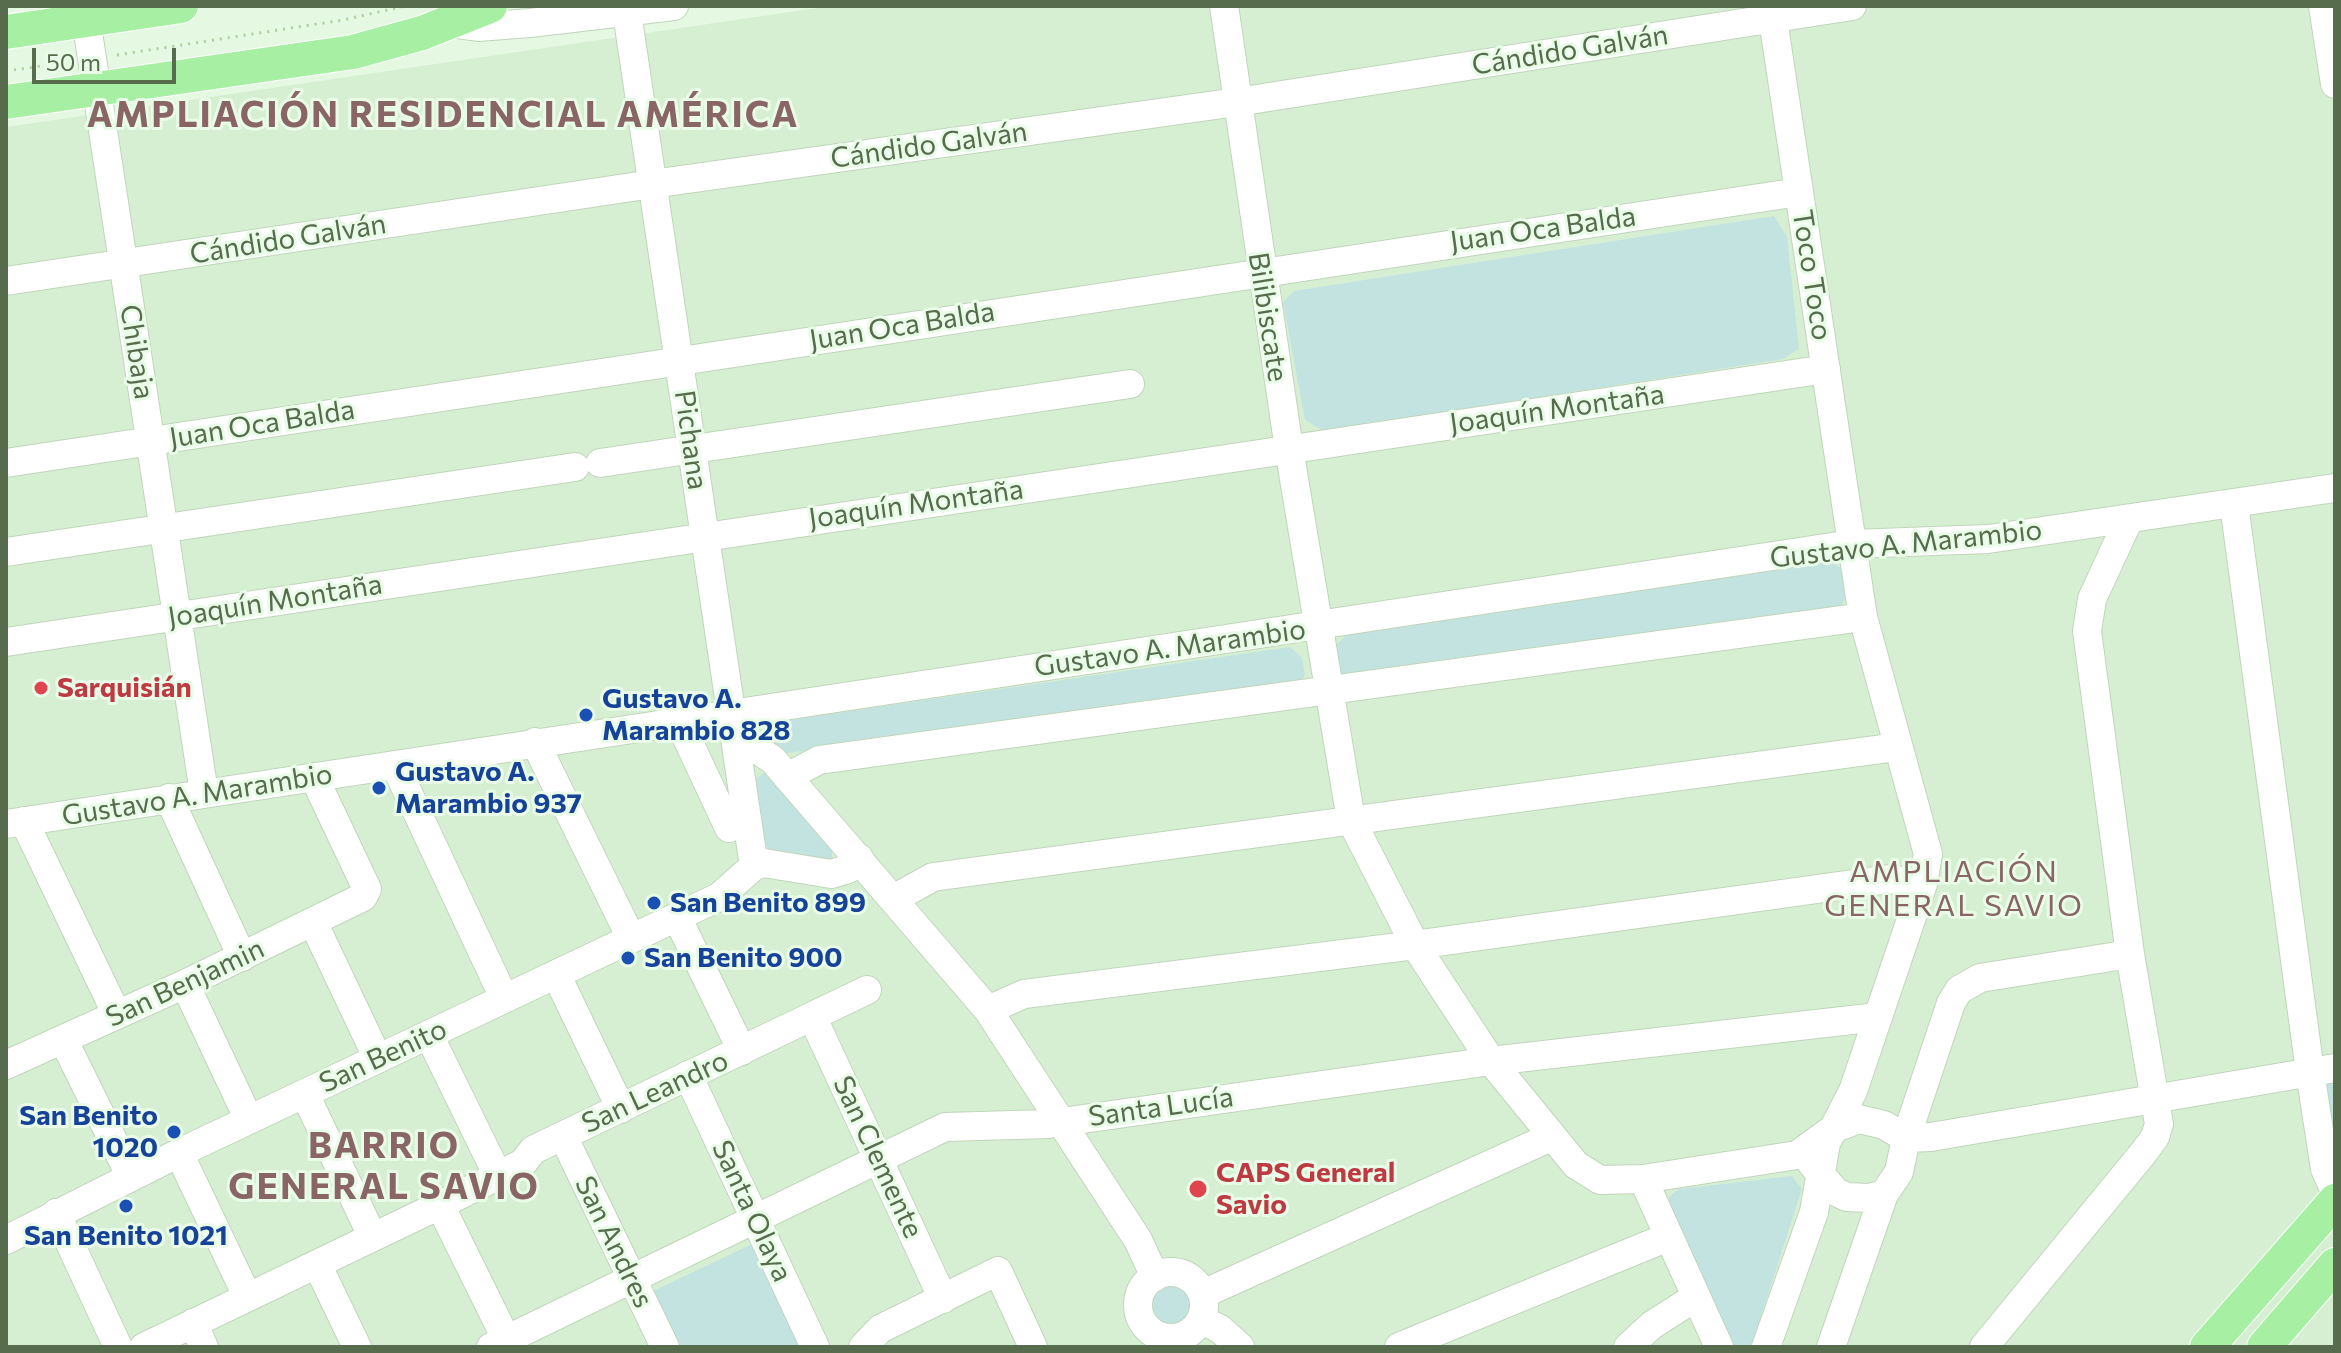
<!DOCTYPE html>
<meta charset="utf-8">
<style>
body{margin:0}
#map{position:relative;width:2341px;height:1353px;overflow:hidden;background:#e4f8e2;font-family:Commissioner,sans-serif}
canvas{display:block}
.frame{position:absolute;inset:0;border:8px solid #566c4c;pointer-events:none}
.scale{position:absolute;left:32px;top:48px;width:144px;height:36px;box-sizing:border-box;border:4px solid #566c4c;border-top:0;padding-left:10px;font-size:24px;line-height:28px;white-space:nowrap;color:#566c4c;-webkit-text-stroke:6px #e9fce8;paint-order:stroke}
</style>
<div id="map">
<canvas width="2341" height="1353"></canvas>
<div class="frame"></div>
<div class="scale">50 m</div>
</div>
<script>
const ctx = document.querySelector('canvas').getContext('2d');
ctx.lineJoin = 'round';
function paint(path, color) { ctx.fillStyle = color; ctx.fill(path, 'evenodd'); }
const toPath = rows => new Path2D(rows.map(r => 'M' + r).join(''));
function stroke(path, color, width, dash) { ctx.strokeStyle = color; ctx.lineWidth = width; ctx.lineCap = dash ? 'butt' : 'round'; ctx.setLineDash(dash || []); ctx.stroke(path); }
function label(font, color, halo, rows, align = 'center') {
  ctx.font = font + ' Commissioner,sans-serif'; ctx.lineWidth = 6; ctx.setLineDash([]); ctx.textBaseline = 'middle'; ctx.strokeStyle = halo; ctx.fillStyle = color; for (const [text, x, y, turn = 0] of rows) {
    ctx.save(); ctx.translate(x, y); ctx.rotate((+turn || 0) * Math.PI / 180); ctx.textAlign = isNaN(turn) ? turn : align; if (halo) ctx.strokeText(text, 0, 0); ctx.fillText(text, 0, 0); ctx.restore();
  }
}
const residential = toPath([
 [831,6,2335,6,2335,1347,6,1347,6,127]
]);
const green = toPath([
 [1774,216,1787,237,1799,349,1783,359,1323,431,1305,420,1283,302,1294,291],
 [1830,561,1842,569,1846,596,1840,609,1344,676,1338,669,1335,647,1346,635],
 [1290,647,1302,658,1305,674,1302,681,1293,685,787,753,780,751,768,732,774,722],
 [768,771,832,851,832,859,824,864,770,851,763,841,756,778],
 [2335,1080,2335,1157,2324,1087],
 [1792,1176,1802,1189,1751,1347,1730,1347,1668,1207,1669,1197,1679,1189],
 [756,1242,805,1347,674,1347,649,1293],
 '1148 1305a23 23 0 1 1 46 0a23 23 0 1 1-46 0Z'
]);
const path = toPath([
 [117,55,343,20,405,6],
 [6,71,70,62]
]);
const minor = toPath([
 [84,6,204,793],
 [1224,6,1289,449,1351,820,1415,945,1491,1061,1576,1165,1600,1180,1643,1179,1797,1155,1833,1129,1859,1119,1884,1125,1906,1138,1931,1137,2335,1068],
 [2323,6,2335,84],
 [627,13,754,866],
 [449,23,478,27,530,23,674,6],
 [6,281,652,184,1237,102,1852,6],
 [6,463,1799,192],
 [600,463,1130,384],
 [2234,504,2310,1072,2325,1169,2335,1191],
 [6,552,575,467],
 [6,642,1826,369],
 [678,719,729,828],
 [535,742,631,938],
 [738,743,752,746,773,760,988,1010,1138,1240,1155,1277],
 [395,765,504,998],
 [787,777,819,760,1863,617],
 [169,798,242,957],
 [24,821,117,1015],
 [6,824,1852,544,1988,539,2335,488],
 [895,898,933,877,1897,747],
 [677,917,742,1051],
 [313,922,378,1059],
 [556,974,621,1109],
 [185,984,249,1120],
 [988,1010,1024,994,1415,945,1889,879,1923,884],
 [812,1016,943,1299],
 [429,1035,498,1176],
 [63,1039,131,1177],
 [6,1065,185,984,363,897,367,889,314,777],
 [688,1075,815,1347],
 [305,1094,372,1236],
 [563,1136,665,1347],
 [179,1153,247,1296],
 [1812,1164,1836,1192,1847,1197,1869,1198,1884,1194],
 [1643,1179,1719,1347],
 [440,1205,510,1347],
 [56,1213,118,1347],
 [6,1240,179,1153,719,897,754,866,764,863,831,874,848,869,859,858],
 [317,1264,357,1347],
 '1138 1305a33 33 0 1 1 66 0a33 33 0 1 1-66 0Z',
 [1203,1294,1551,1137],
 [1202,1320,1220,1329,1240,1347],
 [193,1323,204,1347],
 [144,1347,440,1205,523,1163,533,1150,867,990],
 [491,1347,945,1127,1048,1124,1491,1061,1878,1017],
 [863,1347,880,1329,998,1271,1033,1347],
 [1399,1347,1668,1237],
 [1628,1347,1652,1325,1696,1297],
 [1766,1347,1814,1212,1826,1143,1853,1091,1923,884,1928,854,1863,617,1771,6],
 [1831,1347,1884,1194,1899,1172,1906,1138,1951,1003,1959,990,1980,978,2130,954],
 [1984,1347,2144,1152,2155,1137,2159,1124,2130,954,2087,631,2092,599,2129,519]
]);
const major = toPath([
 [6,32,181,6],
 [6,102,353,52,422,33,490,6],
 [2207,1347,2335,1201],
 [2264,1347,2335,1265]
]);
const markers = [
 [41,688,8,"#e0444e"],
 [586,715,8,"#1a4fb4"],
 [379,788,8,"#1a4fb4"],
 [654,903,8,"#1a4fb4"],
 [628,958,8,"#1a4fb4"],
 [174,1132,8,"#1a4fb4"],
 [1198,1189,10,"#e0444e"],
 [126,1206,8,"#1a4fb4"]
];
const streetNames = [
 ["Cándido Galván",1570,50,-9],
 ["Cándido Galván",929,145,-8],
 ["Juan Oca Balda",1543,229,-8],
 ["Cándido Galván",288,239,-9],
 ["Toco Toco",1812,275,81],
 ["Bilibiscate",1268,317,81],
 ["Juan Oca Balda",902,326,-9],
 ["Chibaja",137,352,81],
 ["Joaquín Montaña",1557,409,-8],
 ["Juan Oca Balda",262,424,-9],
 ["Pichana",691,440,82],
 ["Joaquín Montaña",916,504,-8],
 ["Gustavo A. Marambio",1906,544,-6],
 ["Joaquín Montaña",275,601,-9],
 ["Gustavo A. Marambio",1170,648,-8],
 ["Gustavo A. Marambio",197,795,-9],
 ["San Benjamin",185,983,-25],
 ["San Benito",383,1056,-25],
 ["San Leandro",655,1092,-25],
 ["Santa Lucía",1161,1107,-8],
 ["San Clemente",878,1157,65],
 ["Santa Olaya",752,1211,65],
 ["San Andres",614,1242,64]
];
const healthNames = [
 ["Sarquisián",57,688],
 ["CAPS General",1216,1173],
 ["Savio",1216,1205]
];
const transitNames = [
 ["Gustavo A.",602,699],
 ["Marambio 828",602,731],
 ["Gustavo A.",395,772],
 ["Marambio 937",395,804],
 ["San Benito 899",670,903],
 ["San Benito 900",644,958],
 ["San Benito",158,1116,"right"],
 ["1020",158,1148,"right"],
 ["San Benito 1021",126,1236,"center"]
];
const neighbourhoodNames = [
 ["AMPLIACIÓN",1954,872],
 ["GENERAL SAVIO",1954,906]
];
const districtNames = [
 ["AMPLIACIÓN RESIDENCIAL AMÉRICA",443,115],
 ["BARRIO",384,1146],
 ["GENERAL SAVIO",384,1187]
];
paint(residential, '#d6efd2');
paint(green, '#c3e3e1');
stroke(minor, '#c0d6bb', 30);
stroke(major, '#fff', 36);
stroke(path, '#aecea2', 3, [2, 6]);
stroke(minor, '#fff', 28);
stroke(major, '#a6efa3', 34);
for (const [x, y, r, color] of markers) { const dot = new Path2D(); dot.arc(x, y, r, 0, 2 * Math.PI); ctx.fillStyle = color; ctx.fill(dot); stroke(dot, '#e9fce8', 3); }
label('28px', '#566c4c', '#e9fce8', streetNames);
label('bold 28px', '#be3a42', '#e9fce8', healthNames, 'left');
label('bold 28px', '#164399', '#e9fce8', transitNames, 'left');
ctx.letterSpacing = '2px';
label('30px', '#896565', '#e9fce8', neighbourhoodNames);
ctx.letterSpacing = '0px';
ctx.letterSpacing = '2px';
label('bold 36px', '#896565', '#e9fce8', districtNames);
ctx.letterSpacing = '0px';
</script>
